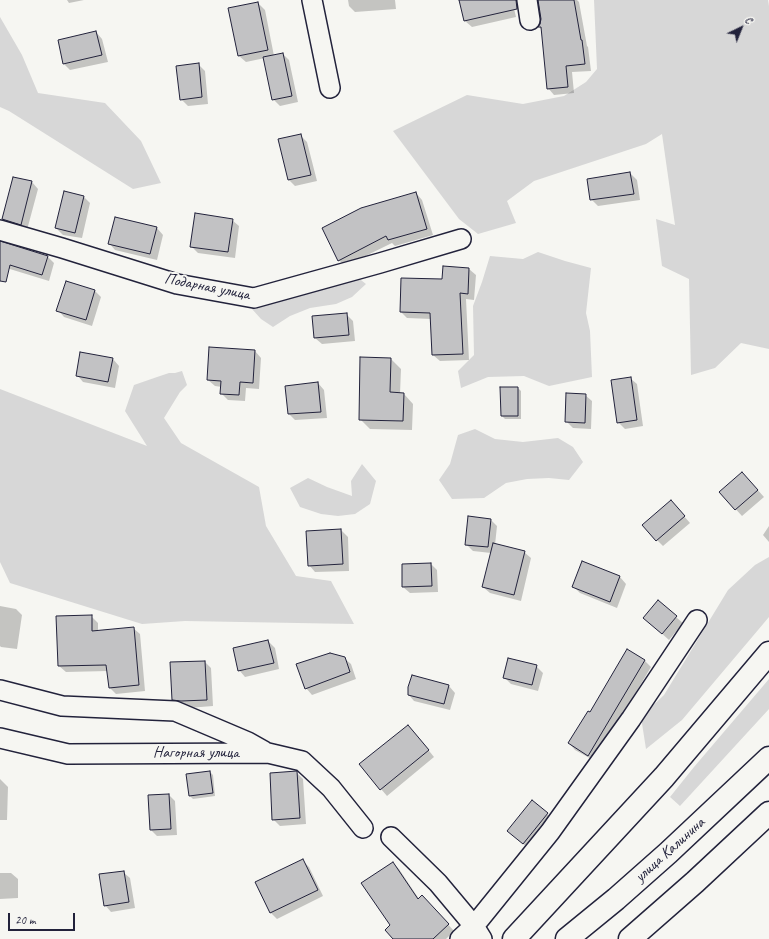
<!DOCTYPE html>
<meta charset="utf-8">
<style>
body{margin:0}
#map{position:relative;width:769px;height:939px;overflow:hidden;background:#f6f6f2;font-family:Caveat,sans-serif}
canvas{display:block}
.north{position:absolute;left:721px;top:8px;width:40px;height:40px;-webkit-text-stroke:3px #f6f6f2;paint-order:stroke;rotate:43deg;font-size:11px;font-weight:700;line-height:16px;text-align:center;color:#22223b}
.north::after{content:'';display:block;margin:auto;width:14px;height:18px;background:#22223b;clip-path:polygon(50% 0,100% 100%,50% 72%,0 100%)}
.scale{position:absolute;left:8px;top:913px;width:67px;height:18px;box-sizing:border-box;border:2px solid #22223b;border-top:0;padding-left:5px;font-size:12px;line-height:14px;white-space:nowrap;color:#22223b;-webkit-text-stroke:3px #f6f6f2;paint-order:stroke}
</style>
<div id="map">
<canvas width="769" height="939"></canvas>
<div class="north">С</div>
<div class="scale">20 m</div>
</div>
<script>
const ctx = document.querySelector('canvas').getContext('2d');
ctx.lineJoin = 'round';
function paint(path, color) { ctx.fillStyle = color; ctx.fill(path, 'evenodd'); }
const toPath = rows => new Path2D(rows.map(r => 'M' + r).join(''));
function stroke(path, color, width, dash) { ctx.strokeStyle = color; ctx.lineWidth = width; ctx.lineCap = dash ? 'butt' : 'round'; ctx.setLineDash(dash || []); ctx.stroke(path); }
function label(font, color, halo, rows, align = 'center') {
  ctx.font = font + ' Caveat,sans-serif'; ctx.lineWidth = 4; ctx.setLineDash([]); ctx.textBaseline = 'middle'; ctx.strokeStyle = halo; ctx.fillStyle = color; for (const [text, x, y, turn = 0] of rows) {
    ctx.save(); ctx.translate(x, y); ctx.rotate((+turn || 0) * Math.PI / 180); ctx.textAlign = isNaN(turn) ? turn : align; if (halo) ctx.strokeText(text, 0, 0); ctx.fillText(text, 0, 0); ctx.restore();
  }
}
const green = toPath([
 [594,0,768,0,769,6,769,349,741,343,715,368,691,375,689,279,662,266,656,219,675,225,662,134,646,144,534,181,507,201,516,223,478,234,459,219,393,131,467,95,523,104,564,96,586,82,597,69],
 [0,17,22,55,38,93,105,103,141,141,161,183,133,189,9,111,0,107],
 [538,252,565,261,591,268,586,313,590,331,592,377,549,386,524,376,488,377,461,388,458,371,474,355,473,306,482,282,490,256,523,259],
 [357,277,366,284,352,297,336,304,310,308,290,316,273,327,261,319,252,309,271,297,316,290,339,284],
 [182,371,187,385,180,392,164,418,181,443,259,487,266,526,296,576,331,581,354,624,185,621,142,624,10,583,0,562,0,389,147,446,125,411,134,385,160,376,169,373,175,373],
 [475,429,495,439,523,442,558,438,573,447,583,462,569,480,549,478,527,479,506,483,484,498,452,499,439,480,450,464,458,435],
 [362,464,376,481,370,504,355,514,338,516,321,514,300,507,290,488,308,478,327,487,352,496,351,481],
 [769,557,769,617,682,720,646,749,641,717,664,695,728,590,755,565],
 [769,679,769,709,680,806,670,797,694,767]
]);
const shadow = toPath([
 [67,0,84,0,69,3],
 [348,0,395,0,396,9,355,12,349,6],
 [460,0,512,0,516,17,472,27,465,21],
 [543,0,577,0,579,2,587,46,588,47,591,71,572,72,574,93,554,95,548,88,542,30,539,27,541,24],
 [258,3,265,10,274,56,283,54,289,60,298,102,280,106,273,99,265,58,246,62,239,56],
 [96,32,102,39,108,62,70,70,64,64],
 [198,64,205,71,208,104,188,106,181,99],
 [300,135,307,142,317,181,295,186,289,180],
 [630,173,637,180,640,200,598,206,591,199],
 [14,178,32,182,38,189,27,230,10,226,4,219],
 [416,193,422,200,433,235,395,246,392,243,345,266,339,260],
 [84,197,90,203,82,238,63,235,56,228],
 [232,220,239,226,235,258,198,253,191,246],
 [157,228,163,235,157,260,115,250,109,243],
 [0,242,48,257,54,263,49,281,0,266],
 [444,267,469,269,476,275,474,300,466,299,469,360,440,361,433,355,431,319,407,318,401,312,443,280],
 [95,291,101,297,92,326,64,317,58,310],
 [346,314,353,321,355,341,322,344,315,338],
 [255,351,261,358,259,389,246,388,245,401,228,400,221,393,222,387,215,386,208,380],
 [113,359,119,366,115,388,83,382,77,375],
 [391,359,401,369,400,394,404,394,413,404,412,430,370,429,360,419],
 [630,378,637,384,643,426,625,429,618,422],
 [318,383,324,390,327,418,295,420,289,414,286,386],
 [518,388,521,391,521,419,505,419,502,416],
 [585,395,592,401,591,429,573,428,566,421],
 [748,479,764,497,742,516,720,492],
 [677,508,690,523,663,546,657,540],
 [491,520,497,526,495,545,524,552,531,558,521,601,490,593,483,587,491,553,473,551,466,544],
 [769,526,769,542,763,535],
 [341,530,348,537,349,571,315,572,309,565],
 [582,563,620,577,626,584,617,608,580,593,573,586],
 [431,564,437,570,438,592,410,593,403,587],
 [658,602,683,623,669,640,651,624],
 [0,606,16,609,22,615,17,649,1,647,0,646],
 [91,616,98,623,98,631,133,628,140,634,145,691,116,694,110,688,108,671,66,672,59,666],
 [268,641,275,648,279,669,245,677,239,670],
 [628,651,645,661,651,667,595,761,575,750,569,743,591,714],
 [344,658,351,664,356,679,312,695,306,688],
 [205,662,211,668,213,706,188,708,180,706,173,699],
 [536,666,543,673,538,691,511,684,504,677],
 [413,676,449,686,455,693,450,710,414,701,408,694],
 [408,726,414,732,434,757,387,796,381,789],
 [210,772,213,775,215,796,193,799,190,796],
 [296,772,303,779,306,824,280,826,273,819],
 [0,779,8,787,7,820,0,820],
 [169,795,175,801,177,835,157,836,151,830],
 [547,814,553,820,529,849,508,831],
 [302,860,309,867,323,896,277,919,271,913],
 [393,863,399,869,419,899,429,903,454,931,446,939,394,939,391,925],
 [123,872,130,878,135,908,111,912,105,905],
 [0,873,11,873,18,879,18,898,0,899]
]);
const building = toPath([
 [459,0,516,0,517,9,464,21,459,0],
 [538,0,574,0,581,40,582,40,585,64,566,66,568,87,547,89,541,27,538,27,540,24,541,19,538,0],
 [258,2,268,50,238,56,228,8,258,2],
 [96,31,102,55,63,64,58,40,96,31],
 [283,53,292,96,272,100,263,57,283,53],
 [199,63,202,97,180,100,176,66,199,63],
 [301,134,311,175,288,180,278,139,301,134],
 [630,172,634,194,590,200,587,179,630,172],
 [13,177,32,181,21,225,2,219,13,177],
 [64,191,84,196,75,233,55,228,64,191],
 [416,192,427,229,388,240,386,236,338,261,322,228,361,208,416,192],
 [195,213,233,219,228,252,190,247,195,213],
 [115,217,157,227,150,254,108,244,115,217],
 [0,241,48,256,42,275,10,265,6,282,0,281,0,241],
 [443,266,469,268,468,294,460,293,463,354,432,355,430,313,400,312,401,278,442,279,443,266],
 [66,281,95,290,86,320,56,311,66,281],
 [347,313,349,335,314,338,312,316,347,313],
 [209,347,255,350,253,383,240,382,239,395,220,394,221,381,207,380,209,347],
 [80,352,113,358,108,382,76,376,80,352],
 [360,357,391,358,390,392,404,393,403,421,359,420,360,357],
 [631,377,637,420,617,423,611,380,631,377],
 [318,382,321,412,288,414,285,386,318,382],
 [500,387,518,387,518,416,501,416,500,387],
 [566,393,586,394,585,423,565,422,566,393],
 [742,472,758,490,735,510,719,492,742,472],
 [671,500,685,516,656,541,642,525,671,500],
 [468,516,491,519,488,547,465,545,468,516],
 [341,529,343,564,308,566,306,531,341,529],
 [493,543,525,551,514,595,482,587,493,543],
 [582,561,620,576,610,602,572,587,582,561],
 [431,563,432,586,402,587,402,564,431,563],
 [658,600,677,616,662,634,643,618,658,600],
 [92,615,92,631,134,627,139,685,109,688,106,665,58,666,56,616,92,615],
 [268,640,274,663,238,671,233,648,268,640],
 [627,649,645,660,588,756,568,743,588,711,590,712,627,649],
 [330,653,345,657,350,672,305,689,296,664,330,653],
 [508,658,537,665,532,685,503,678,508,658],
 [205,661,207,700,181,701,172,700,170,662,205,661],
 [412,675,449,685,444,704,408,695,408,687,412,675],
 [408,725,429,750,380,790,359,764,408,725],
 [210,771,213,793,189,796,186,774,210,771],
 [297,771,300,818,272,820,270,773,297,771],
 [169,794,171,829,150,830,148,795,169,794],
 [532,800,548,813,523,844,507,831,532,800],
 [303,859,318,890,270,913,255,882,303,859],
 [393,862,418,899,422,895,449,924,433,939,393,939,385,930,390,925,361,883,393,862],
 [124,871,129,902,104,906,99,874,124,871]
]);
const minor = toPath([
 [312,0,330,88],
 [527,0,530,20],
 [0,230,62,248,177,284,254,298,380,263,461,239],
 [0,690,62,706,175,711,248,742,264,751],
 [0,738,68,754,268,753,302,761,331,788,363,828],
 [391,837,438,883,474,926,482,939],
 [460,939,474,926,550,832,631,719,697,620]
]);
const primary = toPath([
 [514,939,664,777,769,653],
 [567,939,616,899,668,853,769,758],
 [630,939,695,882,769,813]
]);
const streetNames = [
 ["Подарная улица",207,287,11],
 ["Нагорная улица",196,753],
 ["улица Калинина",670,850,-42]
];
paint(green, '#d7d7d7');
paint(shadow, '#0003');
paint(building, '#c2c2c4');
stroke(building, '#22223b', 1);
stroke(minor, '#22223b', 22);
stroke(primary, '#22223b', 25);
stroke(minor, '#f6f6f2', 19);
stroke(primary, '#f6f6f2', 22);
label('16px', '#22223b', '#f6f6f2', streetNames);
</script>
